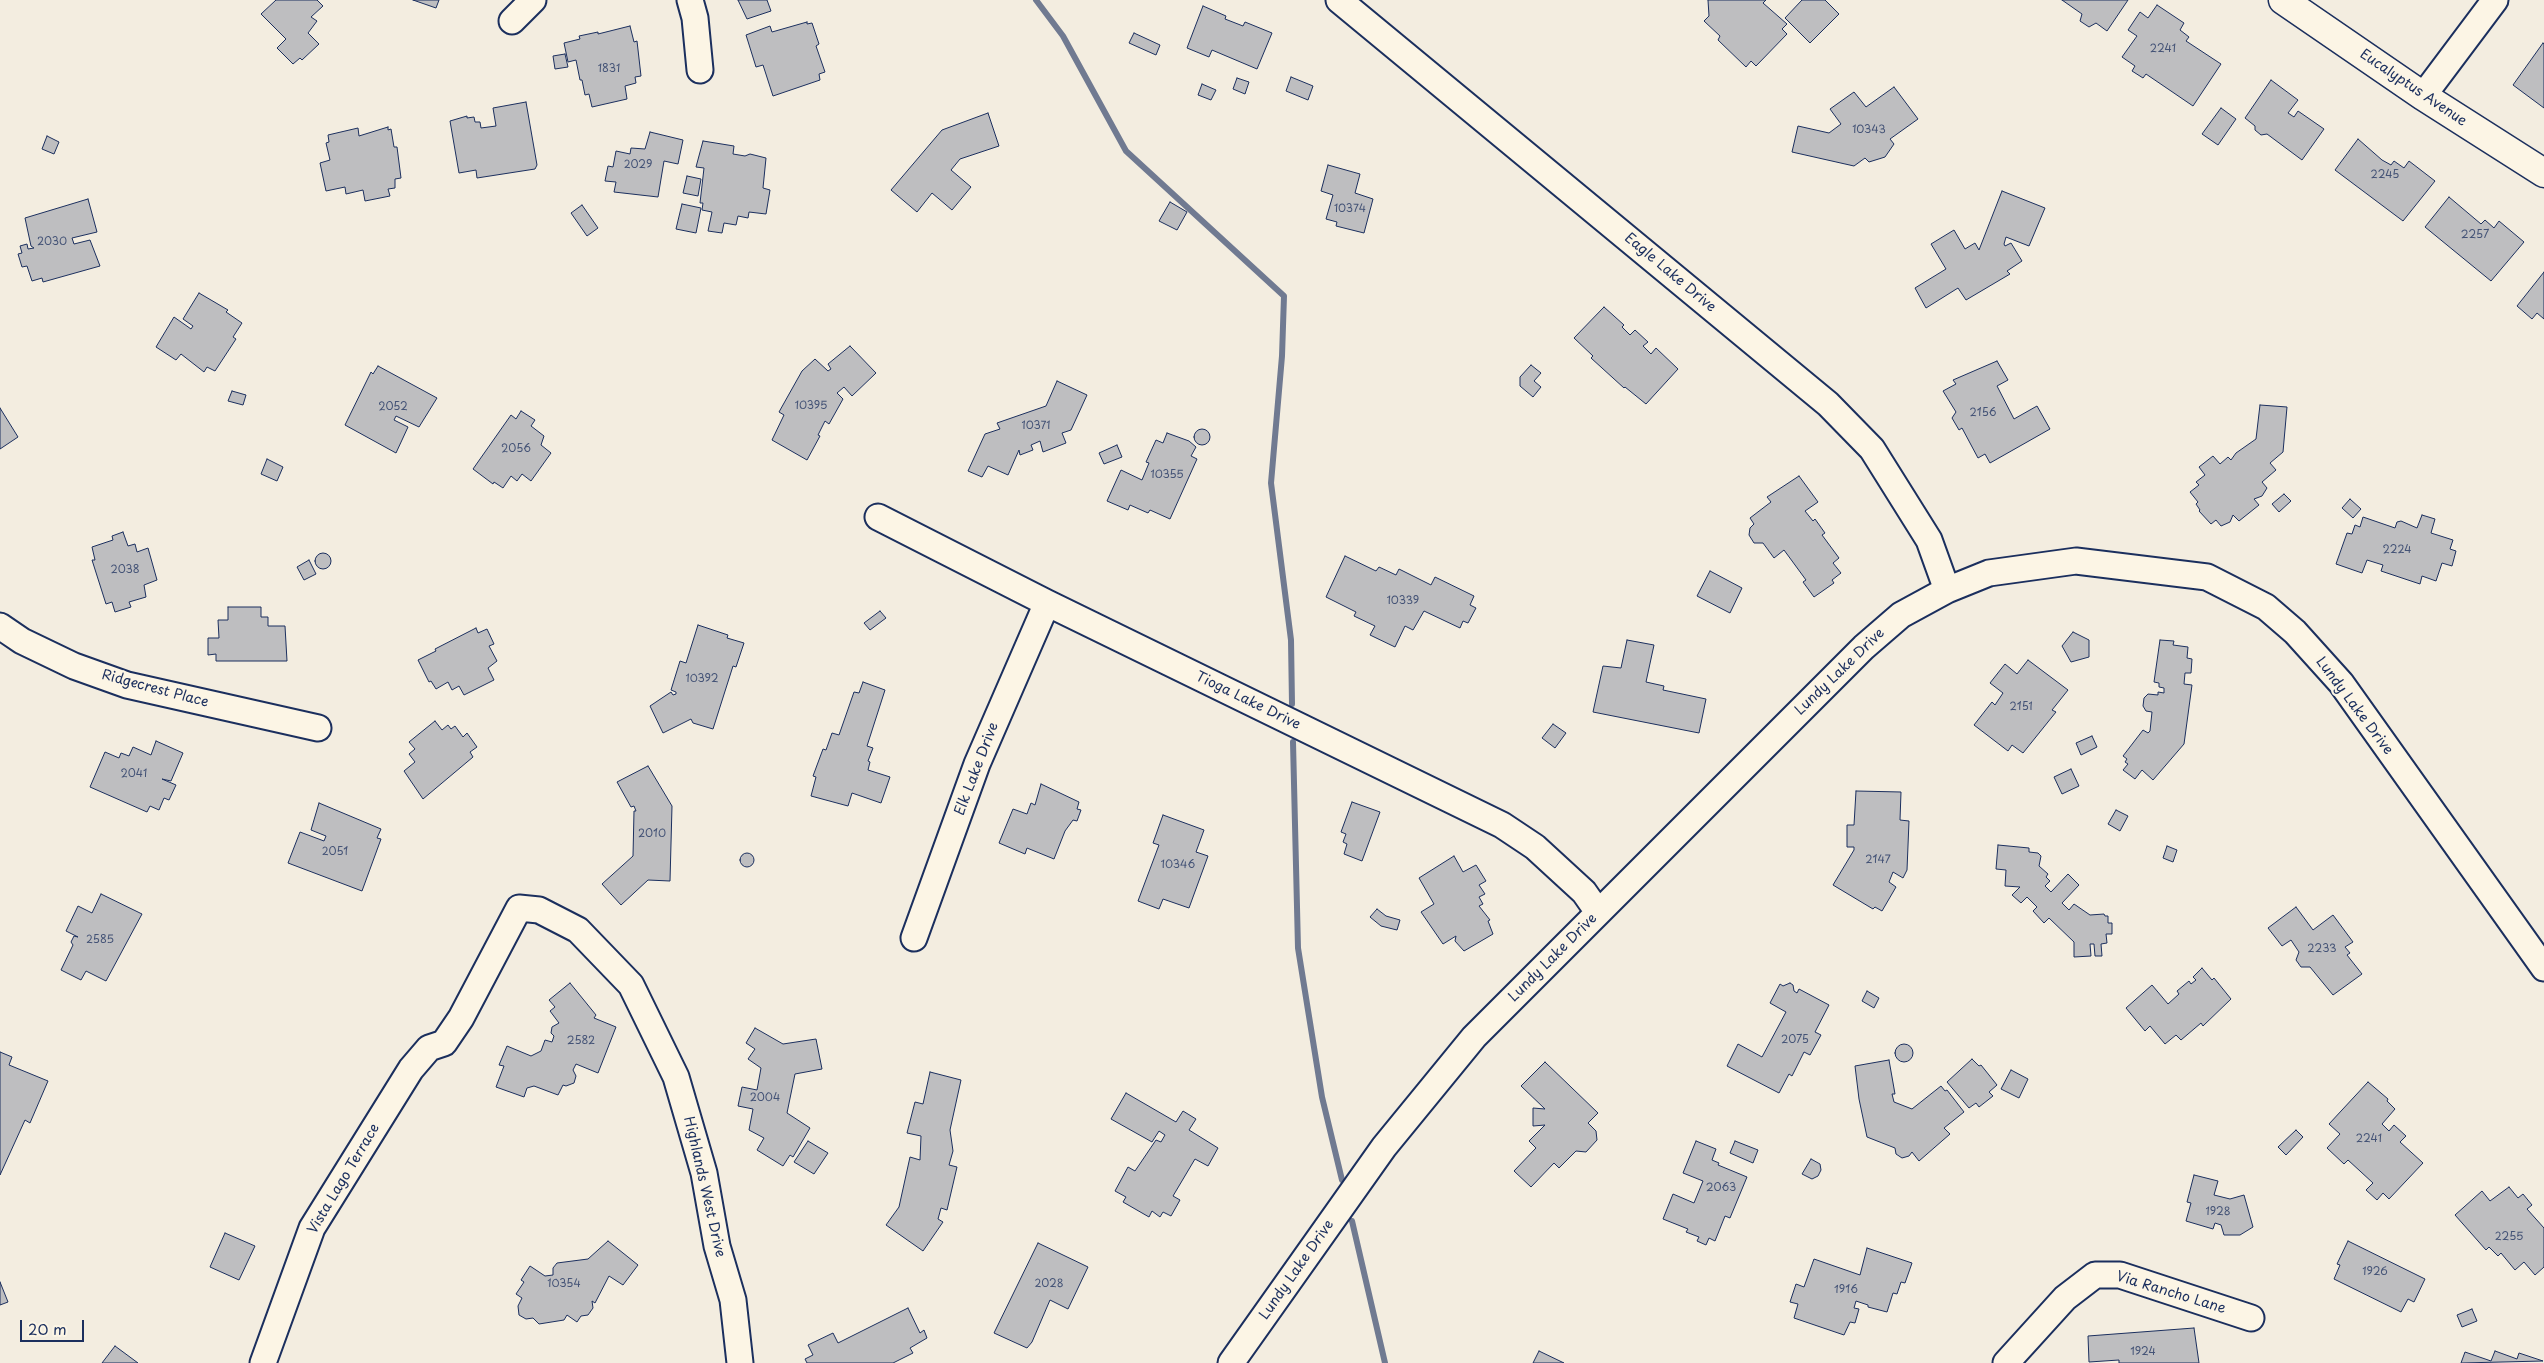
<!DOCTYPE html>
<style>
body{margin:0}
#map{position:relative;width:2544px;height:1363px;overflow:hidden;background:#f3ede0;font-family:"Playpen Sans",sans-serif}
canvas{display:block}
.scale{position:absolute;left:20px;top:1320px;width:64px;height:22px;box-sizing:border-box;border:2px solid #1b2f5e;border-top:0;padding-left:6px;font-size:15px;line-height:18px;white-space:nowrap;color:#1b2f5e;-webkit-text-stroke:4px #fcf5e5;paint-order:stroke}
</style>
<div id="map">
<canvas width="2544" height="1363"></canvas>
<div class="scale">20 m</div>
</div>
<script>
const ctx = document.querySelector('canvas').getContext('2d');
ctx.lineJoin = 'round';
const toPath = rows => new Path2D(rows.map(r => 'M' + r).join(''));
function stroke(path, color, width, dash) { ctx.strokeStyle = color; ctx.lineWidth = width; ctx.lineCap = dash ? 'butt' : 'round'; ctx.setLineDash(dash || []); ctx.stroke(path); }
function paint(path, color) { ctx.fillStyle = color; ctx.fill(path, 'evenodd'); }
function label(font, color, halo, rows, align = 'center') {
  ctx.font = font + ' "Playpen Sans",sans-serif'; ctx.lineWidth = 4.5; ctx.setLineDash([]); ctx.textBaseline = 'middle'; ctx.strokeStyle = halo; ctx.fillStyle = color; for (const [text, x, y, turn = 0] of rows) {
    ctx.save(); ctx.translate(x, y); ctx.rotate((+turn || 0) * Math.PI / 180); ctx.textAlign = isNaN(turn) ? turn : align; if (halo) ctx.strokeText(text, 0, 0); ctx.fillText(text, 0, 0); ctx.restore();
  }
}
const stream = toPath([
 [1036,0,1063,36,1126,151,1284,296,1282,356,1271,483,1291,640,1292,704],
 [1293,742,1298,948,1322,1097,1342,1180],
 [1352,1221,1385,1363]
]);
const building = toPath([
 [276,0,317,0,323,6,311,17,317,21,308,33,319,44,302,60,300,58,293,64,277,48,286,39,261,14,276,0],
 [413,0,439,0,436,8,413,0],
 [738,0,767,0,771,11,747,19,738,0],
 [1708,0,1766,0,1763,3,1787,24,1782,29,1787,34,1756,66,1751,61,1746,67,1718,40,1720,36,1704,21,1709,16,1708,0],
 [1802,0,1825,0,1839,14,1810,43,1785,18,1802,0],
 [2062,0,2128,0,2107,31,2096,23,2089,27,2080,21,2082,14,2062,0],
 [2157,5,2184,23,2180,30,2189,37,2186,41,2221,64,2193,106,2146,74,2143,78,2132,71,2135,66,2122,57,2137,36,2128,30,2140,12,2148,18,2157,5],
 [1203,6,1226,16,1225,19,1243,26,1245,22,1272,33,1257,69,1212,50,1209,57,1187,48,1203,6],
 [807,22,807,24,812,23,819,44,816,46,825,72,819,74,820,80,773,96,763,65,756,67,746,35,770,26,772,32,807,22],
 [630,26,634,42,637,41,641,76,635,77,636,83,625,86,627,99,592,107,589,94,585,95,582,80,580,80,576,60,568,62,564,43,580,39,579,36,598,32,598,34,630,26],
 [1134,33,1160,45,1156,55,1129,43,1134,33],
 [2543,43,2544,44,2544,108,2513,85,2543,43],
 [565,54,568,67,555,69,553,56,565,54],
 [1291,77,1313,86,1308,100,1286,91,1291,77],
 [1237,78,1249,82,1245,94,1233,89,1237,78],
 [2271,80,2298,100,2288,113,2294,117,2298,111,2324,129,2302,160,2267,134,2261,135,2255,130,2255,126,2245,118,2271,80],
 [1202,84,1216,90,1211,100,1198,95,1202,84],
 [1894,87,1918,119,1890,139,1894,144,1885,157,1869,162,1865,158,1854,166,1792,152,1798,126,1829,133,1841,124,1830,109,1854,92,1866,107,1894,87],
 [526,102,537,165,535,169,477,178,476,170,459,173,450,121,467,116,467,118,474,117,475,122,480,122,481,128,496,126,493,108,526,102],
 [2221,108,2236,119,2218,145,2202,134,2221,108],
 [988,113,999,146,960,159,951,170,971,187,952,210,932,193,917,212,891,190,942,130,988,113],
 [388,127,388,130,391,129,394,147,397,147,401,178,395,179,395,188,388,189,390,196,365,201,363,190,346,194,345,187,326,191,320,163,330,160,326,143,329,142,328,135,358,128,359,136,388,127],
 [650,132,683,140,678,164,664,161,658,197,614,192,616,182,605,181,608,166,613,167,616,151,630,154,631,148,645,149,650,132],
 [47,136,59,142,54,154,42,149,47,136],
 [2358,139,2382,160,2391,165,2394,161,2404,168,2409,161,2435,181,2403,221,2335,170,2358,139],
 [703,141,734,146,733,154,745,156,750,154,766,158,763,188,770,190,766,214,749,212,748,218,738,216,736,225,724,223,722,233,708,231,712,212,702,210,703,203,700,203,704,168,696,167,703,141],
 [1328,165,1360,174,1355,193,1373,199,1364,233,1336,226,1337,222,1326,219,1333,195,1321,191,1328,165],
 [687,176,701,179,698,196,683,193,687,176],
 [2002,191,2045,208,2029,246,2006,237,2004,244,2005,246,2011,243,2022,261,2007,271,2010,274,1966,300,1958,288,1926,308,1915,288,1946,269,1931,244,1954,230,1965,249,1975,243,1979,250,2002,191],
 [2449,197,2481,224,2485,220,2494,228,2499,221,2524,242,2491,281,2425,227,2449,197],
 [88,199,97,232,72,238,74,244,90,240,100,266,43,282,42,278,32,281,27,266,22,267,18,254,22,253,20,246,27,244,28,249,34,248,31,246,25,218,88,199],
 [1170,202,1187,212,1177,230,1159,221,1170,202],
 [682,204,701,208,696,233,676,229,682,204],
 [582,205,598,228,587,236,571,213,582,205],
 [2544,272,2544,319,2537,313,2532,319,2517,306,2544,272],
 [199,293,228,310,226,312,242,323,233,337,236,339,215,371,207,367,204,372,181,354,176,360,156,347,174,317,191,329,193,326,183,319,199,293],
 [1604,307,1624,325,1622,327,1630,335,1635,330,1648,342,1643,346,1651,354,1656,348,1678,369,1646,404,1625,387,1624,388,1591,358,1593,356,1574,338,1604,307],
 [850,346,876,373,852,396,844,387,837,393,843,399,829,424,825,421,818,435,820,436,807,460,772,440,784,415,779,412,802,371,815,359,828,371,831,369,828,364,850,346],
 [1997,361,2008,380,1997,386,2014,419,2037,406,2050,429,1990,463,1985,454,1978,458,1962,428,1959,430,1952,418,1956,412,1943,391,1956,384,1953,380,1997,361],
 [1531,365,1541,373,1534,381,1541,387,1533,397,1520,386,1520,377,1531,365],
 [378,366,437,398,419,427,396,416,394,420,408,427,396,453,345,425,371,372,373,374,378,366],
 [1057,381,1087,395,1071,430,1062,433,1066,443,1043,452,1040,441,1031,445,1033,450,1020,455,1019,450,1008,475,988,466,982,477,968,471,985,434,1000,429,997,423,1046,406,1057,381],
 [232,391,246,395,243,405,228,401,232,391],
 [2260,405,2287,407,2283,452,2270,463,2276,470,2262,482,2267,488,2262,496,2254,499,2259,505,2239,521,2233,515,2230,522,2221,526,2216,520,2211,524,2199,511,2200,510,2196,504,2198,502,2190,492,2199,485,2196,482,2205,475,2199,467,2213,456,2220,464,2228,457,2231,460,2236,453,2256,439,2260,405],
 [0,408,18,437,0,449,0,408],
 [521,411,535,420,531,426,544,436,541,445,551,453,531,481,522,474,517,481,511,476,503,488,494,482,493,484,473,469,511,415,516,419,521,411],
 '1194 437a8 8 0 1 1 16 0a8 8 0 1 1-16 0Z',
 [1167,433,1189,441,1196,447,1191,456,1197,459,1170,519,1150,510,1148,513,1130,505,1128,510,1107,501,1121,470,1142,480,1149,463,1146,462,1156,440,1163,443,1167,433],
 [1117,445,1122,457,1104,464,1099,453,1117,445],
 [267,459,283,467,277,481,261,474,267,459],
 [1799,476,1818,502,1805,511,1813,521,1815,519,1825,533,1822,535,1839,558,1833,563,1841,573,1832,580,1834,583,1814,597,1803,582,1806,580,1784,550,1774,558,1763,543,1754,543,1749,535,1750,528,1754,524,1750,518,1771,502,1767,497,1799,476],
 [2284,494,2291,501,2279,512,2272,504,2284,494],
 [2350,499,2361,509,2353,518,2342,508,2350,499],
 [2422,515,2435,519,2431,533,2453,540,2450,549,2456,551,2452,566,2442,563,2436,581,2422,576,2420,584,2381,571,2383,565,2367,560,2362,573,2336,564,2347,533,2352,534,2355,525,2360,527,2363,517,2395,528,2397,522,2401,521,2417,528,2422,515],
 [123,532,128,546,135,544,137,552,148,548,157,580,144,585,146,597,129,602,131,607,115,612,112,602,106,604,92,560,95,560,92,547,113,540,112,536,123,532],
 '315 561a8 8 0 1 1 16 0a8 8 0 1 1-16 0Z',
 [1345,556,1376,571,1379,567,1396,575,1399,569,1431,585,1435,577,1474,596,1470,605,1476,608,1468,623,1463,621,1460,628,1424,611,1413,630,1405,626,1395,647,1370,635,1375,626,1354,616,1356,612,1326,597,1345,556],
 [309,560,316,574,304,580,297,567,309,560],
 [1710,571,1742,588,1730,613,1697,596,1710,571],
 [228,607,261,607,261,617,268,617,268,626,285,626,287,661,216,661,216,654,208,655,208,638,219,638,218,620,228,620,228,607],
 [880,611,886,618,870,630,864,623,880,611],
 [698,625,728,635,727,638,744,643,736,667,733,666,713,729,693,723,691,719,663,733,650,706,671,692,673,695,676,694,676,692,671,690,680,661,686,663,698,625],
 [476,628,478,633,487,629,494,644,489,646,497,661,488,668,494,680,464,695,459,686,452,690,448,682,436,689,431,681,429,682,418,660,436,651,435,649,476,628],
 [2073,632,2089,640,2089,657,2071,662,2062,646,2073,632],
 [1627,640,1654,645,1646,682,1664,686,1663,690,1706,699,1699,733,1593,712,1603,666,1621,668,1627,640],
 [2160,640,2174,641,2173,645,2188,647,2187,658,2192,659,2191,673,2185,673,2184,684,2192,685,2184,744,2153,780,2142,770,2135,779,2123,770,2128,764,2125,762,2127,759,2123,756,2143,730,2148,733,2150,731,2152,712,2146,711,2143,706,2144,698,2148,694,2158,695,2158,692,2164,693,2164,688,2159,687,2159,683,2154,682,2160,640],
 [2028,660,2068,690,2052,710,2056,712,2023,753,2012,745,2008,751,1974,725,1992,702,1995,705,2003,693,1990,683,2005,664,2017,674,2028,660],
 [863,682,885,690,867,746,873,748,868,761,870,762,868,770,890,777,881,803,852,793,848,806,811,796,816,777,813,776,823,749,826,750,832,733,839,735,854,692,859,693,863,682],
 [435,721,442,730,448,725,451,729,455,726,463,737,467,733,477,747,470,752,473,757,423,799,404,771,415,762,409,754,415,749,409,742,435,721],
 [1553,724,1566,733,1555,748,1542,738,1553,724],
 [2092,736,2097,747,2081,755,2076,743,2092,736],
 [156,741,183,753,171,781,162,779,176,785,169,800,164,798,159,810,150,806,147,812,90,787,105,752,119,758,121,753,129,756,133,747,151,755,156,741],
 [648,766,672,806,670,881,648,880,621,905,602,884,633,856,634,811,636,811,634,806,631,807,617,782,648,766],
 [2071,769,2079,786,2062,794,2054,777,2071,769],
 [1041,784,1079,802,1077,809,1081,810,1077,821,1073,820,1065,831,1054,859,1027,848,1025,854,999,843,1013,809,1027,814,1031,803,1035,805,1041,784],
 [1856,791,1901,792,1900,820,1909,821,1907,870,1903,878,1893,872,1889,882,1896,887,1882,911,1875,907,1873,909,1833,885,1854,850,1854,847,1847,847,1847,825,1854,825,1856,791],
 [1352,802,1380,812,1362,861,1344,854,1347,844,1343,842,1346,834,1341,832,1352,802],
 [319,803,381,829,377,838,381,839,362,891,288,863,300,832,324,841,326,836,311,830,319,803],
 [2116,810,2128,816,2120,831,2108,824,2116,810],
 [1163,815,1204,830,1196,852,1208,856,1189,908,1163,899,1159,909,1138,901,1159,845,1153,843,1163,815],
 [1998,845,2029,848,2029,852,2038,853,2041,856,2039,866,2048,874,2046,877,2050,881,2045,886,2051,892,2068,874,2079,885,2062,903,2069,910,2074,904,2090,915,2104,914,2105,916,2108,916,2108,923,2112,923,2112,934,2106,934,2107,943,2101,944,2102,956,2095,956,2094,944,2090,944,2091,956,2074,957,2074,942,2049,918,2044,923,2033,911,2037,907,2027,897,2021,903,2012,895,2020,887,2005,886,2006,870,1996,869,1998,845],
 [2167,846,2177,850,2173,862,2163,858,2167,846],
 '740 860a7 7 0 1 1 14 0a7 7 0 1 1-14 0Z',
 [1454,856,1463,872,1476,865,1486,881,1479,885,1485,894,1479,897,1483,904,1479,906,1490,920,1488,921,1493,934,1464,951,1455,941,1456,936,1443,944,1421,912,1434,904,1419,878,1454,856],
 [101,894,142,914,106,981,86,971,81,980,61,970,73,945,71,942,74,936,78,937,66,931,78,906,92,913,101,894],
 [2296,907,2313,930,2333,915,2353,942,2345,947,2350,953,2347,955,2362,974,2333,995,2310,967,2301,967,2296,960,2299,952,2291,940,2282,946,2268,928,2296,907],
 [1377,909,1386,916,1400,920,1397,930,1381,926,1370,917,1377,909],
 [2202,968,2212,980,2214,978,2231,999,2203,1026,2201,1023,2181,1040,2176,1035,2165,1044,2150,1026,2145,1031,2126,1008,2152,985,2168,1004,2179,994,2177,991,2189,981,2191,984,2196,980,2193,977,2202,968],
 [570,983,596,1015,594,1018,616,1027,598,1073,576,1064,573,1070,576,1076,574,1083,566,1086,563,1085,558,1095,534,1086,527,1088,524,1097,496,1087,504,1066,499,1065,507,1046,531,1056,541,1051,545,1040,552,1042,554,1036,551,1033,552,1027,559,1023,550,1011,555,1007,549,1000,570,983],
 [1790,983,1793,985,1794,991,1797,993,1799,989,1829,1005,1815,1032,1821,1035,1810,1055,1804,1052,1792,1076,1789,1074,1779,1093,1727,1066,1738,1044,1762,1057,1786,1012,1770,1003,1780,984,1783,986,1790,983],
 [1867,991,1879,998,1874,1008,1862,1001,1867,991],
 [755,1028,783,1044,816,1039,822,1069,795,1074,787,1113,810,1128,793,1157,790,1155,783,1166,757,1150,764,1138,749,1130,753,1109,738,1106,742,1087,757,1090,761,1068,748,1059,755,1049,746,1043,755,1028],
 '1895 1053a9 9 0 1 1 18 0a9 9 0 1 1-18 0Z',
 [0,1052,12,1057,9,1065,48,1081,30,1123,25,1120,0,1175,0,1052],
 [1972,1059,1979,1066,1981,1065,1997,1085,1989,1092,1993,1096,1979,1107,1976,1103,1969,1108,1947,1082,1972,1059],
 [1889,1060,1895,1094,1892,1094,1894,1102,1912,1109,1941,1086,1945,1091,1947,1090,1964,1112,1944,1128,1950,1134,1919,1161,1912,1152,1909,1156,1902,1158,1896,1154,1895,1148,1867,1137,1859,1099,1855,1066,1889,1060],
 [1545,1062,1598,1113,1588,1123,1596,1131,1597,1140,1586,1152,1576,1151,1559,1168,1554,1163,1531,1187,1514,1171,1536,1148,1529,1141,1545,1125,1533,1126,1533,1108,1545,1109,1521,1086,1545,1062],
 [2011,1070,2028,1079,2019,1098,2001,1089,2011,1070],
 [930,1072,961,1080,950,1130,953,1151,949,1165,957,1167,947,1210,941,1208,938,1219,943,1222,923,1251,886,1225,899,1207,910,1157,920,1160,921,1136,907,1133,915,1102,923,1104,930,1072],
 [2368,1082,2388,1099,2387,1101,2395,1109,2382,1124,2389,1131,2394,1125,2406,1136,2400,1142,2423,1163,2389,1199,2383,1193,2377,1200,2366,1190,2373,1183,2348,1160,2344,1164,2327,1148,2340,1134,2329,1124,2368,1082],
 [1126,1093,1176,1122,1183,1111,1196,1119,1189,1130,1218,1148,1208,1166,1195,1159,1173,1196,1180,1200,1171,1216,1163,1212,1160,1217,1152,1211,1149,1217,1123,1202,1126,1197,1115,1191,1128,1167,1135,1171,1156,1140,1161,1142,1165,1135,1159,1131,1152,1142,1111,1119,1126,1093],
 [2296,1130,2303,1137,2286,1155,2278,1147,2296,1130],
 [808,1141,828,1153,814,1174,794,1162,808,1141],
 [1696,1141,1716,1149,1712,1160,1719,1163,1718,1165,1747,1177,1730,1218,1725,1216,1715,1241,1709,1238,1706,1245,1697,1241,1699,1237,1686,1232,1688,1229,1663,1219,1673,1194,1694,1203,1703,1181,1683,1173,1696,1141],
 [1735,1141,1758,1150,1753,1163,1730,1153,1735,1141],
 [1811,1159,1820,1164,1821,1170,1818,1176,1812,1179,1802,1174,1811,1159],
 [2194,1175,2218,1181,2214,1195,2230,1199,2244,1195,2253,1227,2240,1235,2224,1235,2221,1225,2215,1223,2213,1229,2186,1221,2191,1203,2187,1202,2194,1175],
 [2509,1187,2518,1198,2523,1194,2532,1205,2527,1209,2544,1228,2544,1267,2535,1275,2524,1262,2515,1270,2501,1253,2498,1256,2489,1247,2486,1250,2455,1215,2482,1191,2490,1201,2509,1187],
 [225,1233,255,1246,239,1280,210,1267,225,1233],
 [608,1241,638,1265,623,1285,609,1276,595,1303,592,1301,593,1308,588,1315,581,1316,577,1322,567,1315,564,1320,539,1324,533,1318,526,1319,519,1315,518,1306,522,1298,516,1294,524,1282,521,1280,530,1266,545,1276,553,1275,553,1268,557,1263,588,1259,608,1241],
 [2348,1241,2425,1279,2414,1302,2408,1299,2401,1312,2334,1279,2340,1265,2337,1264,2348,1241],
 [1038,1243,1088,1267,1068,1309,1050,1300,1032,1342,1027,1348,994,1333,1038,1243],
 [1867,1248,1912,1263,1905,1283,1901,1282,1897,1294,1893,1293,1887,1312,1868,1307,1868,1305,1856,1301,1854,1308,1859,1309,1855,1323,1850,1322,1844,1335,1794,1318,1798,1304,1790,1302,1796,1284,1804,1287,1814,1259,1860,1275,1867,1248],
 [0,1282,8,1302,0,1305,0,1282],
 [908,1308,920,1333,924,1330,927,1338,910,1348,913,1353,893,1363,807,1363,805,1359,813,1355,808,1345,833,1333,838,1343,908,1308],
 [2472,1309,2477,1321,2462,1327,2457,1315,2472,1309],
 [2194,1328,2199,1363,2119,1363,2119,1360,2089,1362,2088,1336,2194,1328],
 [115,1346,138,1363,102,1363,115,1346],
 [1539,1351,1564,1363,1533,1363,1539,1351],
 [2495,1351,2517,1359,2519,1353,2543,1361,2461,1363,2465,1352,2491,1361,2495,1351]
]);
const street = toPath([
 [690,0,695,18,700,70],
 [1339,0,1828,404,1872,449,1929,540,1947,590],
 [512,21,533,0],
 [2423,96,2495,0],
 [878,517,1047,603,1502,825,1535,847,1584,892,1598,912],
 [0,626,22,641,74,666,127,685,318,728],
 [914,938,977,764,1047,603],
 [263,1363,312,1228,411,1069,429,1048,444,1043,461,1018,519,908,539,910,578,930,631,985,676,1077,704,1173,717,1246,733,1300,740,1363],
 [1231,1363,1384,1147,1474,1037,1864,647,1901,615,1947,590,1989,573,2076,561,2207,577,2266,607,2295,632,2341,683,2544,968],
 [2006,1363,2065,1298,2095,1275,2120,1275,2251,1318]
]);
const secondary = toPath([
 [2283,0,2423,96,2544,173]
]);
const numberNames = [
 ["2241",2163,49],
 ["1831",609,69],
 ["10343",1869,130],
 ["2029",638,165],
 ["2245",2385,175],
 ["10374",1350,209],
 ["2257",2475,235],
 ["2030",52,242],
 ["10395",811,406],
 ["2052",393,407],
 ["2156",1983,413],
 ["10371",1036,426],
 ["2056",516,449],
 ["10355",1167,475],
 ["2224",2397,550],
 ["2038",125,570],
 ["10339",1403,601],
 ["10392",702,679],
 ["2151",2021,707],
 ["2041",134,774],
 ["2010",652,834],
 ["2051",335,852],
 ["2147",1878,860],
 ["10346",1178,865],
 ["2585",100,940],
 ["2233",2322,949],
 ["2075",1795,1040],
 ["2582",581,1041],
 ["2004",765,1098],
 ["2241",2369,1139],
 ["2063",1721,1188],
 ["1928",2218,1212],
 ["2255",2509,1237],
 ["1926",2375,1272],
 ["10354",564,1284],
 ["2028",1049,1284],
 ["1916",1846,1290],
 ["1924",2143,1352]
];
const streetNames = [
 ["Eucalyptus Avenue",2413,88,34],
 ["Eagle Lake Drive",1670,273,40],
 ["Lundy Lake Drive",1840,672,-44],
 ["Ridgecrest Place",155,689,15],
 ["Tioga Lake Drive",1248,701,26],
 ["Lundy Lake Drive",2354,706,53],
 ["Elk Lake Drive",977,769,-69],
 ["Lundy Lake Drive",1553,958,-45],
 ["Vista Lago Terrace",344,1179,-59],
 ["Highlands West Drive",704,1187,77],
 ["Lundy Lake Drive",1297,1270,-55],
 ["Via Rancho Lane",2171,1293,17]
];
stroke(stream, '#707a91', 6);
paint(building, '#bebec0');
stroke(building, '#1b2f5e', 1);
stroke(street, '#1b2f5e', 29);
stroke(secondary, '#1b2f5e', 31);
stroke(street, '#fcf5e5', 25);
stroke(secondary, '#fcf5e5', 28);
label('11px', '#445376', null, numberNames);
label('14px', '#1b2f5e', '#fcf5e5', streetNames);
</script>
